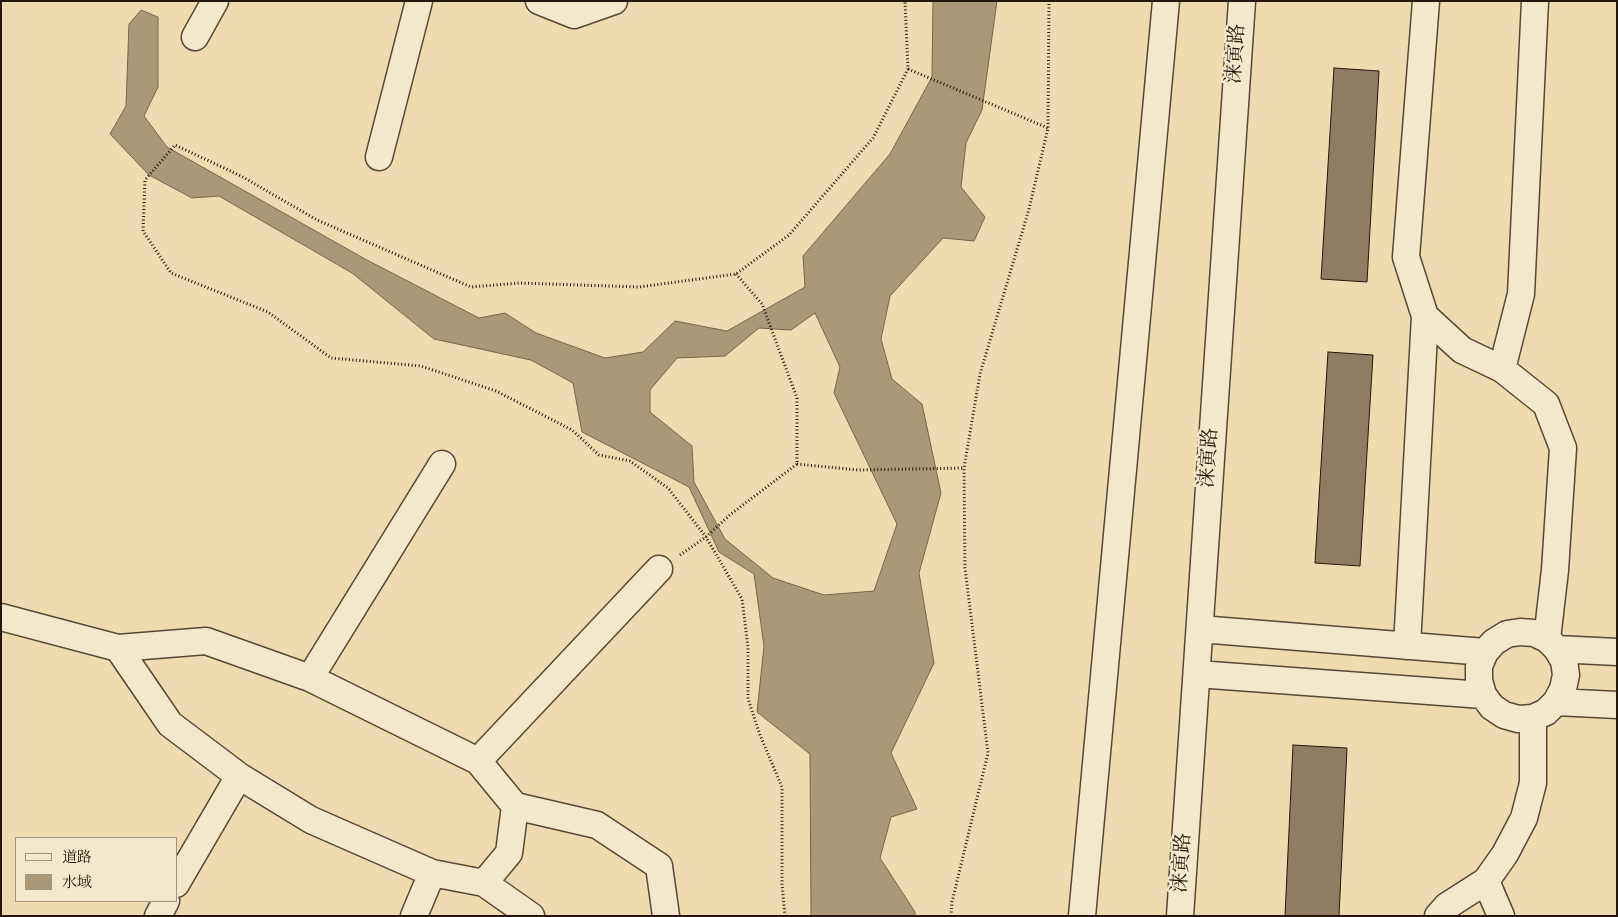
<!DOCTYPE html>
<meta charset="utf-8">
<style>
body{margin:0}
#map{position:relative;width:1618px;height:917px;overflow:hidden;background:#f0dab1;font-family:"Sorts Mill Goudy","Noto Serif SC",serif}
canvas{display:block}
.frame{position:absolute;inset:0;border:2px solid #26170d;pointer-events:none}
.legend{position:absolute;left:15px;top:837px;width:162px;height:65px;box-sizing:border-box;background:#f5e7cc;border:1px solid #a29480;margin:0;padding:6px 9px;list-style:none;font-size:15px;color:#26170d}
.legend li{display:flex;align-items:center;gap:10px;height:25px}
.legend b{width:25px;border:1px solid #a29480}
</style>
<div id="map">
<canvas width="1618" height="917"></canvas>
<div class="frame"></div>
<ul class="legend">
<li><b style="height:6px;background:#f5e7cc"></b>道路</li>
<li><b style="height:14px;background:#ab9879"></b>水域</li>
</ul>
</div>
<script>
const ctx = document.querySelector('canvas').getContext('2d');
ctx.lineJoin = 'round';
function paint(path, color) { ctx.fillStyle = color; ctx.fill(path, 'evenodd'); }
const toPath = rows => new Path2D(rows.map(r => 'M' + r).join(''));
function stroke(path, color, width, dash) { ctx.strokeStyle = color; ctx.lineWidth = width; ctx.lineCap = dash ? 'butt' : 'round'; ctx.setLineDash(dash || []); ctx.stroke(path); }
function label(font, color, halo, rows, align = 'center') {
  ctx.font = font + ' "Sorts Mill Goudy","Noto Serif SC",serif'; ctx.lineWidth = 4.5; ctx.setLineDash([]); ctx.textBaseline = 'middle'; ctx.strokeStyle = halo; ctx.fillStyle = color; for (const [text, x, y, turn = 0] of rows) {
    ctx.save(); ctx.translate(x, y); ctx.rotate((+turn || 0) * Math.PI / 180); ctx.textAlign = isNaN(turn) ? turn : align; if (halo) ctx.strokeText(text, 0, 0); ctx.fillText(text, 0, 0); ctx.restore();
  }
}
const water = toPath([
 [933,1,997,1,982,110,966,143,961,187,985,217,974,241,943,238,890,296,881,339,892,379,922,404,941,493,919,573,934,663,891,753,917,809,891,817,880,858,915,912,915,916,811,916,810,754,757,712,764,646,754,574,719,552,689,487,582,432,573,383,531,360,434,339,352,273,219,196,192,198,149,175,110,134,126,106,129,24,141,10,158,17,158,87,144,116,167,147,365,259,479,318,505,313,536,333,605,358,643,352,675,321,727,331,805,287,803,256,890,154,932,77,933,1],
 [815,313,840,367,834,393,897,524,874,591,824,595,773,578,725,539,694,482,692,446,650,412,650,390,677,358,725,356,759,328,791,330,815,313]
]);
const building = toPath([
 [1334,68,1379,71,1367,282,1321,279,1334,68],
 [1328,352,1373,355,1360,566,1315,563,1328,352],
 [1293,745,1347,748,1339,916,1285,916,1293,745]
]);
const path = toPath([
 [908,69,1048,128],
 [797,464,858,470,964,468],
 [680,555,706,537,731,514,797,464,797,398,762,304,736,274],
 [785,916,782,884,782,787,760,735,748,699,748,647,742,599,706,537,668,488,630,461,599,455,572,430,496,391,421,366,331,358,268,312,171,273,143,231,145,180,175,145,241,176,317,220,471,287,520,283,639,287,736,274,789,235,873,138,908,69,905,1],
 [951,916,952,902,988,753,965,568,964,468,980,374,1029,209,1048,128,1049,1]
]);
const minor = toPath([
 [539,1,574,15,614,1],
 [1426,1,1406,257,1425,316,1462,350,1502,369,1546,404,1563,448,1555,570,1547,639],
 [195,37,215,1],
 [379,157,419,1],
 [1502,369,1521,294,1535,1],
 [1,617,118,648,206,641,310,678,478,761,515,806,509,853,484,883,432,873,311,820,239,776,170,724,118,648],
 [1200,629,1485,652],
 [1407,646,1425,316],
 [1557,649,1564,661,1566,675,1563,689,1556,702,1546,712,1533,718,1518,719,1504,715,1492,707,1483,695,1479,680,1479,666,1485,652,1494,642,1507,634,1520,632,1534,633,1547,639,1557,649,1617,652],
 [1197,674,1483,695],
 [310,678,442,464],
 [1556,702,1617,705],
 [478,761,659,569],
 [515,806,597,825,659,866,666,916],
 [1486,881,1501,916],
 [484,883,531,916],
 [176,884,239,776],
 [158,916,166,901],
 [414,916,432,873],
 [1082,916,1166,1],
 [1180,916,1242,1],
 [1438,916,1447,906,1486,881,1505,854,1524,818,1533,783,1533,718]
]);
const streetNames = [
 ["涞寅路",1238,54,-86],
 ["涞寅路",1211,458,-86],
 ["涞寅路",1184,863,-86]
];
paint(water, '#ab9879');
stroke(water, '#76644e', 1);
paint(building, '#8f7c62');
stroke(building, '#26170d', 1);
stroke(minor, '#584836', 29);
stroke(path, '#26170d', 3, [1, 2.5]);
stroke(minor, '#f5e7cc', 26);
label('20px', '#26170d', '#f5e7cc', streetNames);
</script>
